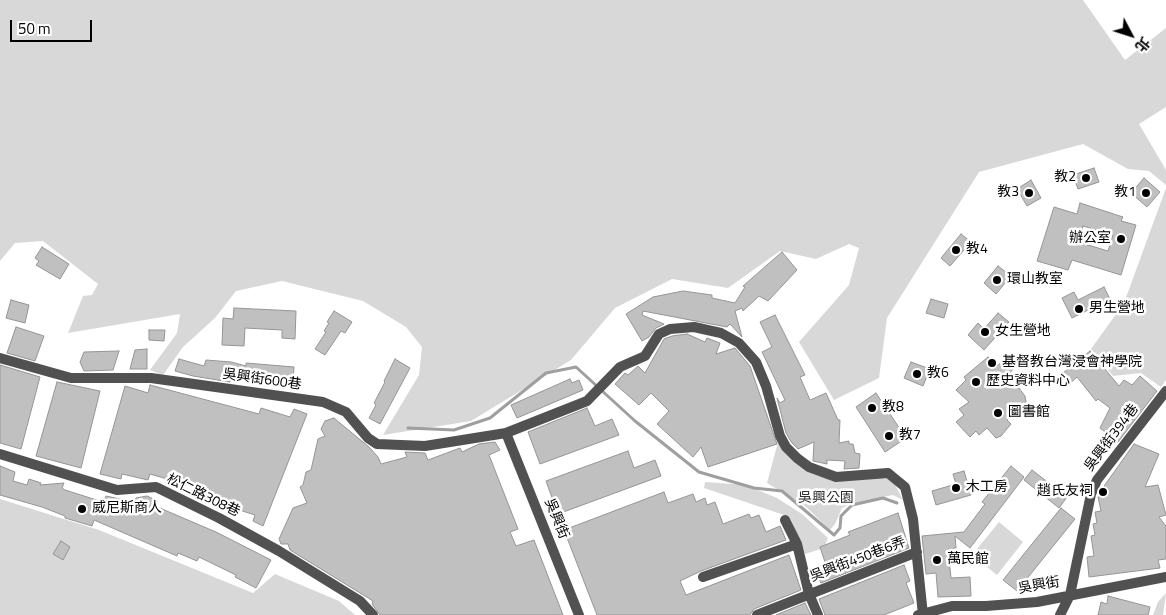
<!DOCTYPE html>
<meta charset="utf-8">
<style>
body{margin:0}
#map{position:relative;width:1166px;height:615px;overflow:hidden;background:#fff;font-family:"Titillium Web","Noto Sans TC",sans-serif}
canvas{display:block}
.north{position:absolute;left:1106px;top:10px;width:50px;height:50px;-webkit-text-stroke:4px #fff;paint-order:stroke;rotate:130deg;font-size:14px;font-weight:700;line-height:20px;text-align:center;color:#000}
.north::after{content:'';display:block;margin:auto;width:18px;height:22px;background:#000;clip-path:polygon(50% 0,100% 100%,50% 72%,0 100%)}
.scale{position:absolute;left:10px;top:20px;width:82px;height:22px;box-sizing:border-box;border:2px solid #000;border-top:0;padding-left:6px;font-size:15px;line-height:18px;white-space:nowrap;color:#000;-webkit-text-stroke:4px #fff;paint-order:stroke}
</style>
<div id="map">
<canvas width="1166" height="615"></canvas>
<div class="north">北</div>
<div class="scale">50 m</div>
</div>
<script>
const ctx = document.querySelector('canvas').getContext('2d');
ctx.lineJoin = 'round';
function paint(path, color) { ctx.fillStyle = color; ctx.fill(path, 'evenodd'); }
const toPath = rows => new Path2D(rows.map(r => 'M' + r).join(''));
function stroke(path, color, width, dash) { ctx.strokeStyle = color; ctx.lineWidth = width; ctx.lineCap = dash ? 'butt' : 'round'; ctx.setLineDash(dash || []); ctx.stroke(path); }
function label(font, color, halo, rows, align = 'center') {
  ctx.font = font + ' "Titillium Web","Noto Sans TC",sans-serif'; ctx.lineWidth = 5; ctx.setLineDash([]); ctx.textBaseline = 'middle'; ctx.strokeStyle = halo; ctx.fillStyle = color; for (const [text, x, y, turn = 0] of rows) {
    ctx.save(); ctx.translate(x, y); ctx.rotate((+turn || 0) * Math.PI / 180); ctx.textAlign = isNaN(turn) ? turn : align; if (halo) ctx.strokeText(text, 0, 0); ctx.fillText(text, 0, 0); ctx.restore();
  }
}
const green = toPath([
 [0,0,1083,0,1125,60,1166,28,1166,107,1139,124,1166,170,1166,185,1149,171,1128,169,1083,144,979,172,887,318,879,378,834,400,799,342,849,285,859,248,849,244,816,259,780,251,728,288,672,279,615,308,571,360,471,421,383,435,419,375,422,347,406,327,363,301,282,281,236,291,215,318,183,347,163,375,150,370,177,333,180,314,68,333,83,296,92,295,98,284,43,241,15,243,0,261],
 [1166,188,1166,380,1161,387,1141,373,1113,376,1091,349,1124,303],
 [778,442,793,461,832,481,858,476,892,479,903,500,893,495,851,504,842,508,835,524,830,530,805,506,767,483],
 [705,482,746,485,777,498,802,514,828,538,824,548,805,554,791,520,787,516,704,488],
 [0,499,99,530,253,593,275,574,339,601,355,615,0,615],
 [999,522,1023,542,997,575,972,555],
 [1166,593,1163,615,1153,615,1158,602]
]);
const stream = toPath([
 [408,428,454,430,490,418,546,373,576,367,635,421,699,472,754,488,782,491,834,535,840,528,841,516,852,505,883,498,897,503]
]);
const building = toPath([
 [1094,168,1099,182,1078,189,1073,175,1094,168],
 [1144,178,1160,192,1147,207,1131,193,1144,178],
 [1031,180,1041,198,1027,206,1017,189,1031,180],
 [1080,203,1123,217,1121,221,1136,225,1121,275,1072,260,1068,270,1037,261,1054,207,1077,214,1080,203],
 [1083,226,1113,235,1108,251,1078,242,1083,226],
 [961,234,971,242,950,266,941,258,961,234],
 [42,247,69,264,60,279,36,265,39,261,35,258,42,247],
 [782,252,797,270,768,301,759,296,743,311,742,308,735,311,742,337,730,324,727,327,643,311,642,315,664,324,656,328,649,337,642,341,626,314,653,297,683,291,712,295,712,298,735,303,745,287,743,286,782,252],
 [998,266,1011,276,996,294,984,283,998,266],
 [1104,287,1110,299,1072,318,1062,298,1074,292,1078,300,1104,287],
 [931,299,948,304,944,318,926,313,931,299],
 [11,300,29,305,25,323,6,318,11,300],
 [234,308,296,311,295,339,282,338,282,330,245,328,244,346,222,345,223,318,233,319,234,308],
 [334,311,352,322,345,333,341,331,325,355,315,349,326,332,324,331,329,323,327,322,334,311],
 [998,313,1009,322,984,350,968,335,978,323,984,329,998,313],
 [775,315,805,375,800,377,810,400,826,393,838,420,840,420,839,443,849,441,849,444,853,444,855,453,860,454,859,468,844,469,845,461,827,460,827,464,813,461,814,442,798,449,792,443,786,433,777,398,780,403,785,400,762,352,772,347,760,322,775,315],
 [16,327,44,336,35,361,7,353,16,327],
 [149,330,165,330,164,341,149,340,149,330],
 [687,334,705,342,707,338,720,343,716,354,735,348,750,366,777,444,708,467,701,447,693,457,657,424,669,411,651,393,639,405,615,384,625,373,628,375,638,366,645,373,664,339,672,336,687,334],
 [147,349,147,369,130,369,135,350,147,349],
 [119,351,113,370,84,371,80,362,84,352,119,351],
 [1090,351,1119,386,1124,380,1132,385,1140,376,1157,391,1118,442,1100,428,1110,408,1098,399,1096,401,1077,377,1066,387,1058,377,1090,351],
 [988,357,997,366,1006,358,1015,367,1000,384,1019,388,1025,396,1026,402,1007,420,1011,424,1001,436,996,438,987,428,979,435,976,431,970,437,956,422,964,415,959,409,969,402,956,390,966,380,964,377,988,357],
 [179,359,204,366,206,360,231,362,246,366,246,363,294,367,293,383,231,378,230,382,193,376,175,371,179,359],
 [395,359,410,368,380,424,369,418,376,405,374,403,385,382,384,381,395,359],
 [911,362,930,369,923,386,904,378,911,362],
 [0,365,40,377,21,449,0,443,0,365],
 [570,379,572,383,579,380,583,390,517,418,511,405,570,379],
 [57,382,100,391,81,468,36,456,57,382],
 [150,385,259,414,261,408,290,417,294,409,307,414,263,526,253,521,255,515,195,496,195,487,150,474,148,480,122,474,121,479,100,474,125,386,148,393,150,385],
 [876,393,906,438,885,452,856,407,876,393],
 [587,408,595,426,612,419,619,435,540,464,528,432,587,408],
 [334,418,369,447,378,457,381,464,407,457,405,452,425,453,428,460,460,448,462,452,479,444,495,442,500,450,489,455,518,529,510,532,516,546,534,540,563,615,380,615,372,604,373,601,290,550,288,544,281,544,279,539,293,508,307,503,300,487,303,485,306,472,311,470,318,439,325,436,321,429,325,421,334,418],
 [1134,444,1159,454,1145,487,1158,485,1166,515,1159,517,1166,526,1166,559,1158,560,1160,568,1089,577,1087,557,1094,556,1091,536,1095,535,1093,524,1097,523,1095,512,1101,511,1098,497,1103,496,1102,489,1134,444],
 [628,451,634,468,655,460,661,476,558,514,546,481,628,451],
 [0,466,15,472,13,481,27,485,29,479,41,483,40,485,64,483,62,488,65,490,103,502,106,496,134,502,136,498,147,496,158,501,155,506,216,532,271,560,256,588,235,577,236,575,199,557,197,561,178,553,177,556,94,520,92,526,65,518,65,516,42,507,0,495,0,466],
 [1011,466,1024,477,970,548,955,536,956,548,948,549,951,578,970,577,971,596,938,597,936,573,926,574,922,536,964,532,985,504,982,502,1011,466],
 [1032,470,1067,497,1059,508,1024,480,1032,470],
 [964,471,971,495,936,505,932,491,956,484,953,474,964,471],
 [664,492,668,503,693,494,696,502,705,498,707,505,715,502,723,524,749,514,751,518,759,515,766,532,780,526,786,540,701,571,680,581,686,595,789,555,801,590,754,609,750,615,597,615,564,530,664,492],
 [1061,508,1075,519,1017,591,1003,580,1061,508],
 [898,513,909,548,821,583,816,572,827,568,820,547,850,535,848,532,898,513],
 [61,541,70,547,63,560,53,554,61,541],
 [904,565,910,581,906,583,914,603,884,615,825,615,819,599,904,565],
 [1108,596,1150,607,1148,615,1098,615,1101,602,1107,604,1108,596],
 [805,603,811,615,776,615,805,603]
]);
const minor = toPath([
 [0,358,71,378,151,378,323,402,346,412,368,438,377,444,425,446,506,433,587,401,620,367,645,356,659,334,670,329,694,327,721,333,739,343,756,362,766,386,780,436,786,447,797,458,809,467,836,477,888,473,905,487,913,519,923,615],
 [506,433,579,615],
 [0,454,117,490,156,487,219,518,279,551,360,601,373,615],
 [785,520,797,544,809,594,818,615],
 [703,577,797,544],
 [757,615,917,552],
 [918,615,952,606,986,606,1037,602,1166,577],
 [1060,615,1070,595,1091,494,1097,480,1166,391]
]);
const markers = [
 [1086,178,5,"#000"],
 [1029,193,5,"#000"],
 [1146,193,5,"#000"],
 [1121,239,5,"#000"],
 [956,250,5,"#000"],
 [997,280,5,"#000"],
 [1079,309,5,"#000"],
 [985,332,5,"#000"],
 [992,363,5,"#000"],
 [917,374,5,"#000"],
 [976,382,5,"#000"],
 [872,408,5,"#000"],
 [998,413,5,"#000"],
 [889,436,5,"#000"],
 [956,488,5,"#000"],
 [1103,492,5,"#000"],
 [82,509,5,"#000"],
 [937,560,5,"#000"]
];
const poiNames = [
 ["教2",1076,178,"right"],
 ["教3",1019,193,"right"],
 ["教1",1136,193,"right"],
 ["辦公室",1111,239,"right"],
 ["教4",966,250],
 ["環山教室",1007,280],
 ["男生營地",1089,309],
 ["女生營地",995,332],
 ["基督教台灣浸會神學院",1002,363],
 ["教6",927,374],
 ["歷史資料中心",986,382],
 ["教8",882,408],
 ["圖書館",1008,413],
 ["教7",899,436],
 ["木工房",966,488],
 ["趙氏友祠",1093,492,"right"],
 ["威尼斯商人",92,509],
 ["萬民館",947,560]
];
const streetNames = [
 ["吳興街600巷",262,380,8],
 ["吳興街394巷",1112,438,-53],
 ["松仁路308巷",203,496,26],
 ["吳興街",556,519,68],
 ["吳興街450巷6弄",858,560,-21],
 ["吳興街",1039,586,-10]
];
const parkNames = [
 ["吳興公園",826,499]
];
paint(green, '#d8d8d8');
stroke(stream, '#9f9f9f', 3);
paint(building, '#c0c0c0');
stroke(building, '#959595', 1);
stroke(minor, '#515151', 10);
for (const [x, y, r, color] of markers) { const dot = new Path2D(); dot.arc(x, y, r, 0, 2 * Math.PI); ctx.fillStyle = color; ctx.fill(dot); stroke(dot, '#fff', 2); }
label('14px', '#000', '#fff', poiNames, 'left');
label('14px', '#000', '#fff', streetNames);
label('14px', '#2f2f2f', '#fff', parkNames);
</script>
